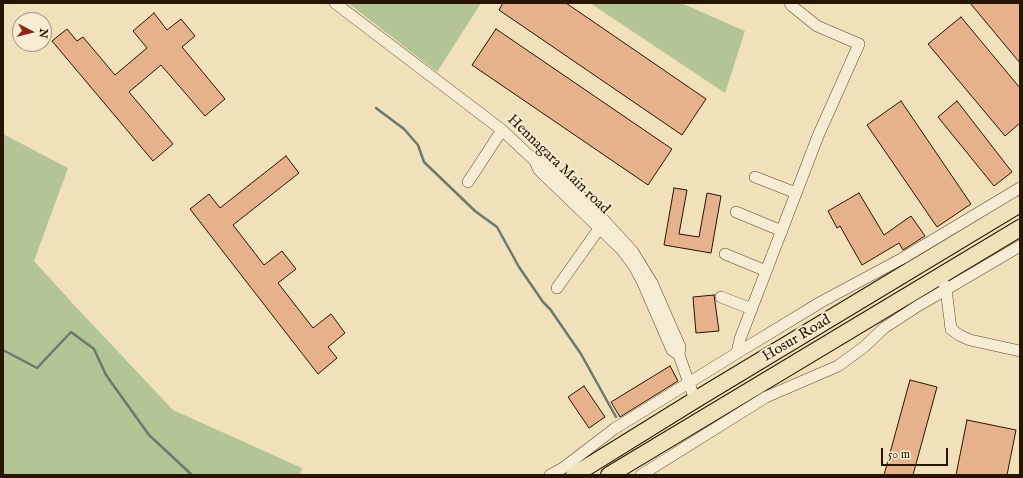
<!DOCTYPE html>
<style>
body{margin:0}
#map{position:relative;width:1023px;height:478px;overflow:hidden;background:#f0e1bb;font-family:"IM FELL English",serif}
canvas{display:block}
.frame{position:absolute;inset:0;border:4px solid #281500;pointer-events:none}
.north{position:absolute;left:12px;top:12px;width:40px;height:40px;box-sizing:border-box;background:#f5ecd3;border:1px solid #a3967f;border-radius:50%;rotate:97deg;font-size:11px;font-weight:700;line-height:16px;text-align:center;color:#281500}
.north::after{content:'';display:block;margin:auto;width:14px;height:18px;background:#8f2418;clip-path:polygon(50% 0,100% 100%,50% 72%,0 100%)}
.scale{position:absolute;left:881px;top:448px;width:67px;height:18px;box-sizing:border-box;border:2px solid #281500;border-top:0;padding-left:5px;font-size:12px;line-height:14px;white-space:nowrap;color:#281500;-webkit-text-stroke:3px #f5ecd3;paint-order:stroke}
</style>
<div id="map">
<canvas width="1023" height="478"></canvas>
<div class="frame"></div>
<div class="north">N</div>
<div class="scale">50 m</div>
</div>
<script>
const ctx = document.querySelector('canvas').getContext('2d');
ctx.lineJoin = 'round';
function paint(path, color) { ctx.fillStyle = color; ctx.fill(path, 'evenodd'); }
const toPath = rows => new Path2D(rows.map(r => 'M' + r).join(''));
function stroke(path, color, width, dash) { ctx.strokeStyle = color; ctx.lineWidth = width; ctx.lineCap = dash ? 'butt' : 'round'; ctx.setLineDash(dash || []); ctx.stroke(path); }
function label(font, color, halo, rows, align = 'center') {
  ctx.font = font + ' "IM FELL English",serif'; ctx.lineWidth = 4; ctx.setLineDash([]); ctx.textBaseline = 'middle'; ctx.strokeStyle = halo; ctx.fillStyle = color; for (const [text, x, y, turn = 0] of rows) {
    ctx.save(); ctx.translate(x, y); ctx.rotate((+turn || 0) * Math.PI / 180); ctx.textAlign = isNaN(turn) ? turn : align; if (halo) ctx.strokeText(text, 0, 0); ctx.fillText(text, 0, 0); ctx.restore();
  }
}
const green = toPath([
 [348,3,481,3,437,72],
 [590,3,681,3,745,31,725,93],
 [3,134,68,168,34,261,75,306,173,410,302,468,300,475,3,475]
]);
const stream = toPath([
 [376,108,404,129,418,145,424,162,475,211,497,227,519,267,543,302,550,309,581,354,616,417],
 [3,350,37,368,71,332,94,349,106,375,149,435,192,475]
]);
const building = toPath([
 [503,3,566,3,706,99,682,135,499,10,503,3],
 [970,3,1020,3,1020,63,970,3],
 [154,13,167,30,181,19,195,36,182,47,225,99,205,116,161,65,129,92,173,144,153,161,52,41,67,29,77,41,83,37,115,75,147,48,133,31,154,13],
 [961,17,1020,88,1020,123,1005,136,928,44,961,17],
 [496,29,672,149,648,185,472,65,496,29],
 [901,101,971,204,937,227,867,125,901,101],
 [957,101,1012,172,994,186,938,117,957,101],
 [286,156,299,173,233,225,264,265,282,251,296,269,278,283,313,328,331,314,345,333,328,347,337,358,318,374,190,209,209,194,220,208,286,156],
 [674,188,687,190,679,234,699,237,707,193,721,196,711,253,664,245,674,188],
 [859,193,884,235,911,216,925,236,903,250,899,243,862,265,840,226,837,228,828,211,859,193],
 [714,295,719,331,696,333,693,297,714,295],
 [670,366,678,381,620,417,611,402,670,366],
 [910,380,937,387,913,475,884,475,910,380],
 [584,386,605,417,589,428,568,397,584,386],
 [967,420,1016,430,1007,475,956,475,967,420]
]);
const minor = toPath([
 [335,3,502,130,535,161,539,170,622,250,634,266,643,283,672,350,679,355,695,400],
 [535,161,544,162,592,207,633,252,652,283,680,347,679,355],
 [755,177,796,193],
 [468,182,502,130],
 [736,212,782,231],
 [725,254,766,271],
 [944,284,946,289,951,329,959,335,970,340,1020,351],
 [557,288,603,223],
 [721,297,752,309],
 [737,353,740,339,818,136,859,44,817,26,792,6,790,3],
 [550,475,563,468,614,429,737,353,821,302,903,258,1020,188],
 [641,475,766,397,838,366,864,347,884,328,916,307,1020,246]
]);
const highway = toPath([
 [574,475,695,400,1020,204],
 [609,475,1020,228]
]);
const streetNames = [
 ["Hennagara Main road",558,165,44],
 ["Hosur Road",797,339,-31]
];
paint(green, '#b3c495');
stroke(stream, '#6e796e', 2.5);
paint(building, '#e6b28b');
stroke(building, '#281500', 1);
stroke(minor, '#5a482f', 12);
stroke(highway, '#281500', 18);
stroke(minor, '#f5ecd3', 11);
stroke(highway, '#f0e1bb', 16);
label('15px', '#281500', '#f5ecd3', streetNames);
</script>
